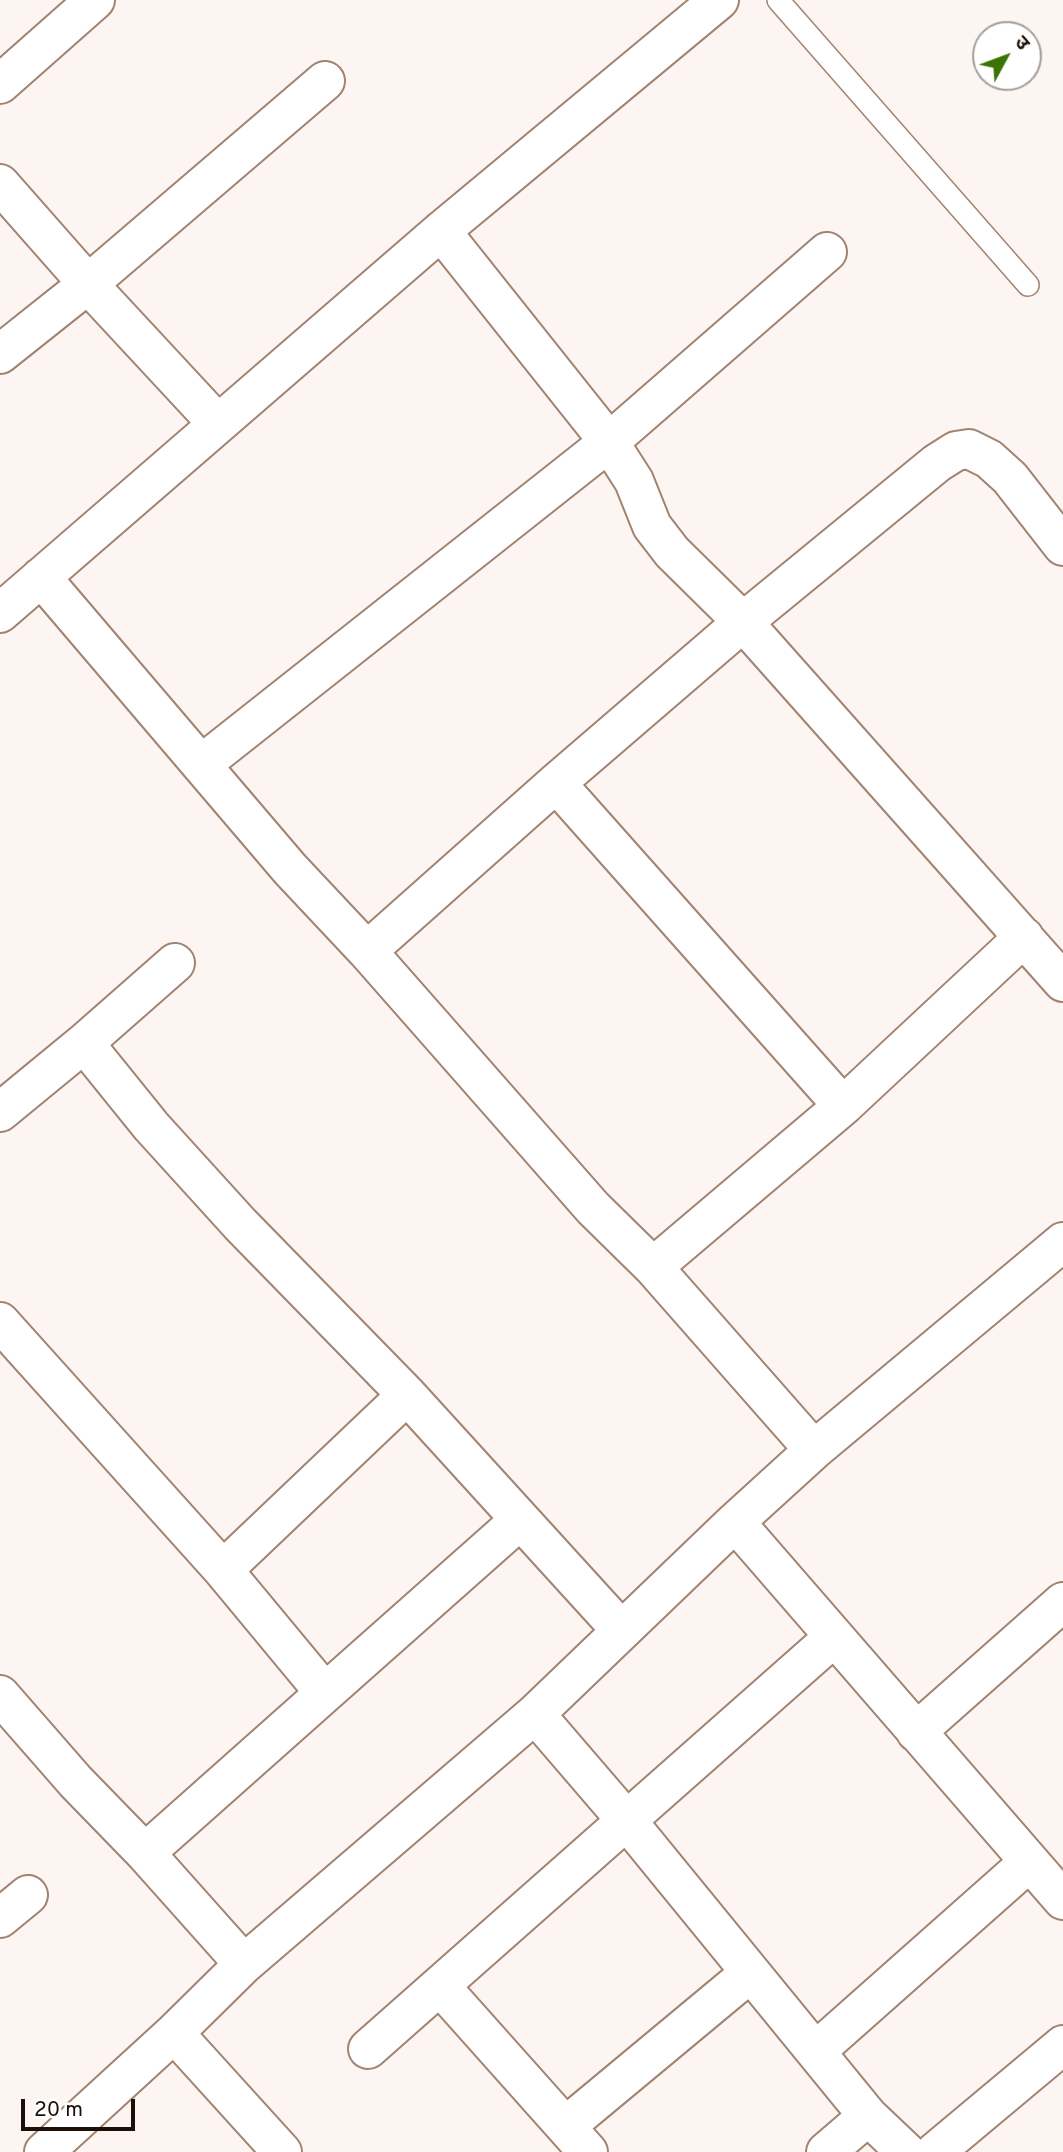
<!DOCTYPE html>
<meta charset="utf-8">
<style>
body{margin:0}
#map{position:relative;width:1063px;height:2152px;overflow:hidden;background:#fcf5f1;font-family:Overpass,"Noto Sans Devanagari",sans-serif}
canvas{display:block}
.north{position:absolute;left:972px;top:21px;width:70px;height:70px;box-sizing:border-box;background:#fff;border:2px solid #a49f9d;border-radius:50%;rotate:49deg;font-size:19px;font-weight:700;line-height:28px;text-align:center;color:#1c1009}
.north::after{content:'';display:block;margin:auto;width:24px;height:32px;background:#3a7405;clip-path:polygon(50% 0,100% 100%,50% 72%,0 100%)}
.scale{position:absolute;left:21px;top:2099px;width:114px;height:32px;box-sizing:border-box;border:4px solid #1c1009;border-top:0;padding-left:9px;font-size:21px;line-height:24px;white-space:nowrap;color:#1c1009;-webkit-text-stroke:5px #fff;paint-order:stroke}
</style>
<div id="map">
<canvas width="1063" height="2152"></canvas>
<div class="north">उ</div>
<div class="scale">20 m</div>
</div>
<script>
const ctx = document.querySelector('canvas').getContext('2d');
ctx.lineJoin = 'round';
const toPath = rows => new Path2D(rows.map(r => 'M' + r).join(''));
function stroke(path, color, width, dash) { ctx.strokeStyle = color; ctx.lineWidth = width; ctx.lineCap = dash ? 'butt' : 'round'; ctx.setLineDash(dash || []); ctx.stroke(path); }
const service = toPath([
 [778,0,1028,285]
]);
const minor = toPath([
 [0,84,95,0],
 [0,184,88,284,218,424],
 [441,231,609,442,634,481,652,526,672,552,743,622,1063,982],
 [0,354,88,284,325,81],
 [41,577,290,869,367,951,593,1208,653,1267,814,1450],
 [0,613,441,231,719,0],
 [202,764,609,442,827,252],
 [556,783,843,1106],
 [367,951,556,783,743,622,937,463,956,451,969,449,989,459,1010,478,1063,546],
 [84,1043,151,1126,240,1224,407,1395,621,1630],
 [0,1112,84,1043,175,963],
 [653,1267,843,1106,1024,937],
 [0,1322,223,1570,325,1693,145,1853],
 [735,1522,1063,1900],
 [223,1570,407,1395],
 [325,1693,520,1520],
 [0,1695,76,1782,145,1853,244,1964,535,1714,735,1522,814,1450,1063,1242],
 [535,1714,627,1821,868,2116,906,2152],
 [916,1732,1063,1602],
 [0,1918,28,1895],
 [440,1986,588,2152],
 [174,2033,282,2152],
 [368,2049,833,1638],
 [816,2051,1028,1863],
 [566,2126,750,1973],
 [44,2152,174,2033,244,1964],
 [826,2152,868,2116],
 [935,2152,1063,2045]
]);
stroke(service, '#a28370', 24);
stroke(minor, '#a28370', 42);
stroke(service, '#fff', 21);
stroke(minor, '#fff', 38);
</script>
